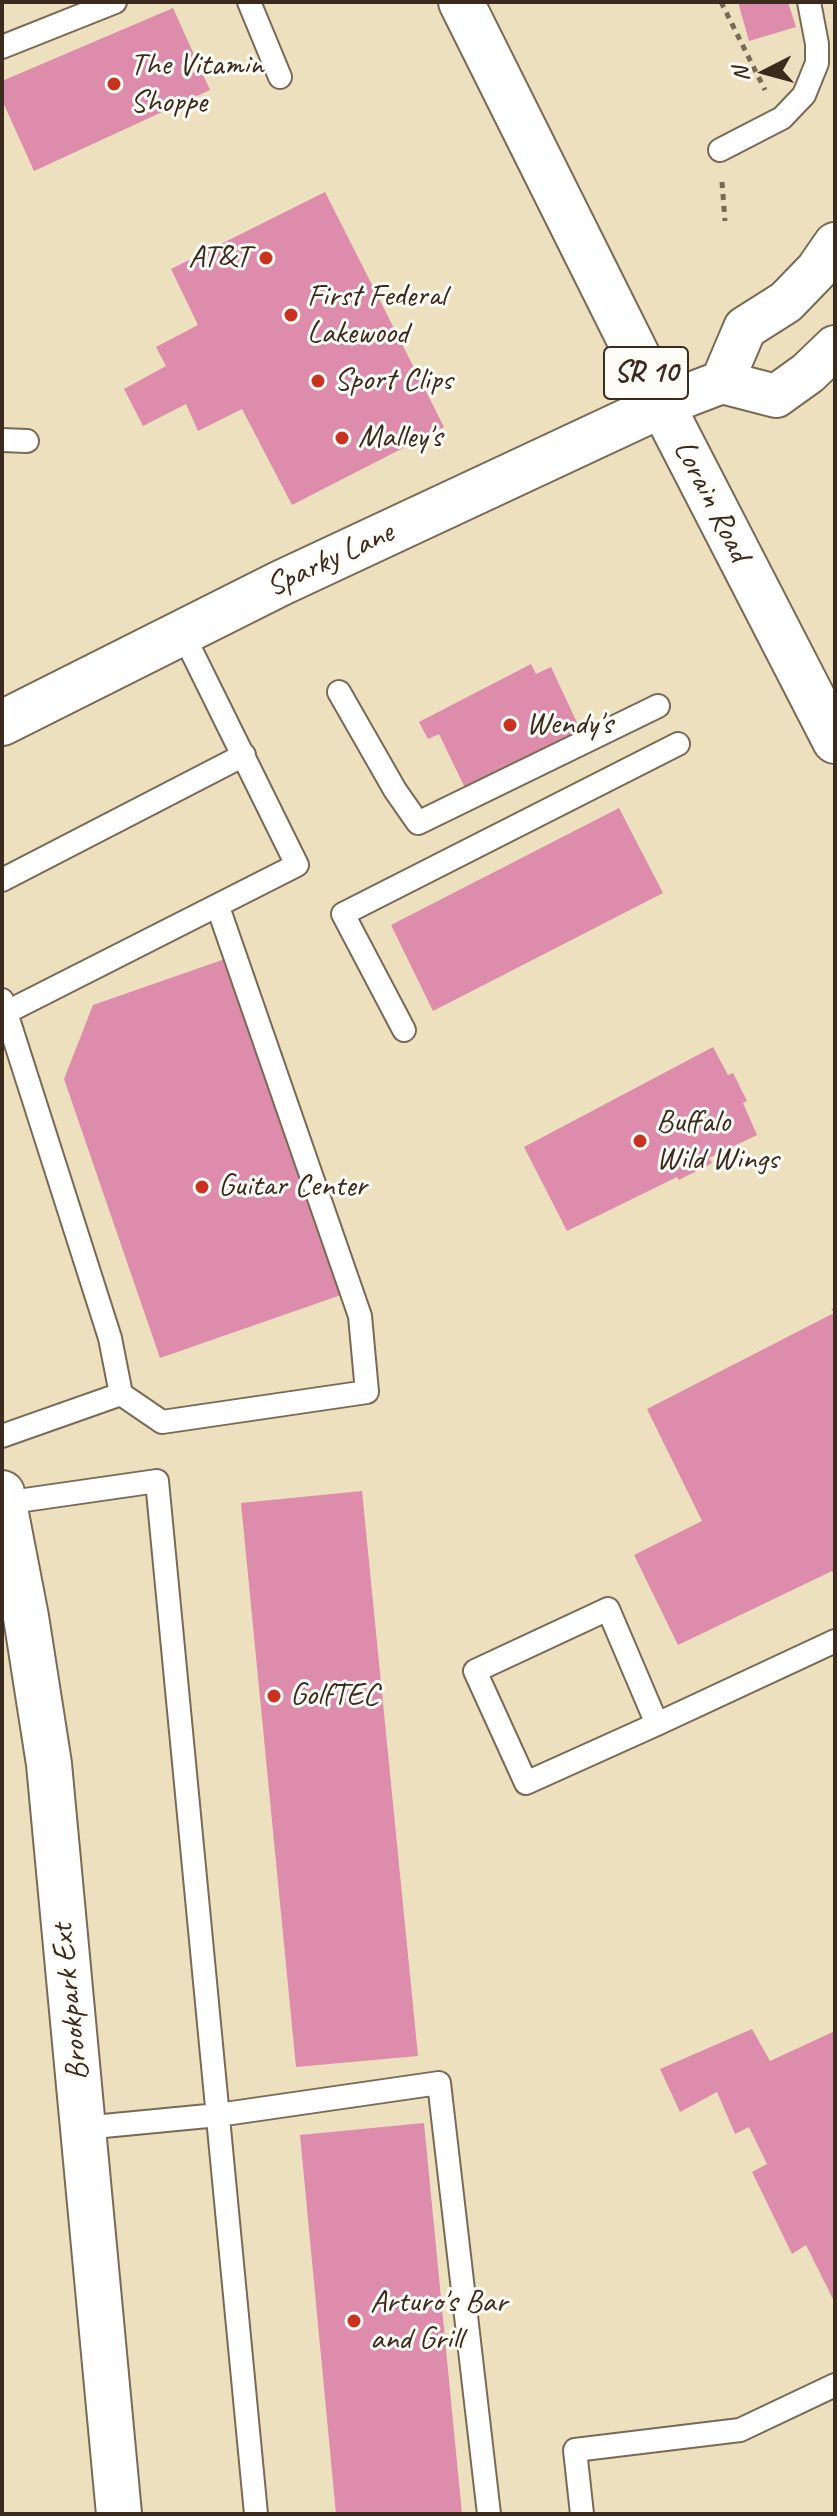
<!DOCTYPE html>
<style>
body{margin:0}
#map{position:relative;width:837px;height:2516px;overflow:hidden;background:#ede0be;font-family:Caveat,sans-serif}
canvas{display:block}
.frame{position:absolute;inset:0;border:4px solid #3b2a1e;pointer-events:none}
.north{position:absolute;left:725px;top:32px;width:80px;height:80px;-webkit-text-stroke:6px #fdfcf7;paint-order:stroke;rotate:264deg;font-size:22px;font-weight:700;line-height:32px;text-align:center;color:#3b2a1e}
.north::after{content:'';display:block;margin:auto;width:28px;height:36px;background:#3b2a1e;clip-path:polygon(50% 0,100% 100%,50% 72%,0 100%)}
</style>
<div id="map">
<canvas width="837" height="2516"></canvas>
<div class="frame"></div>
<div class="north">N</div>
</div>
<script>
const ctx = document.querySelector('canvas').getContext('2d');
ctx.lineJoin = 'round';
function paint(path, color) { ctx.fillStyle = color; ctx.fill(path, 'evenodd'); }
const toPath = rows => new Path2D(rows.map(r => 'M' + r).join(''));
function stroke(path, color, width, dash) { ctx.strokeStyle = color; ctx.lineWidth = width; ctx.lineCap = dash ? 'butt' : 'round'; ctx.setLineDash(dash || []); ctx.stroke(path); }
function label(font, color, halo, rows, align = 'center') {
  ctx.font = font + ' Caveat,sans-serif'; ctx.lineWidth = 6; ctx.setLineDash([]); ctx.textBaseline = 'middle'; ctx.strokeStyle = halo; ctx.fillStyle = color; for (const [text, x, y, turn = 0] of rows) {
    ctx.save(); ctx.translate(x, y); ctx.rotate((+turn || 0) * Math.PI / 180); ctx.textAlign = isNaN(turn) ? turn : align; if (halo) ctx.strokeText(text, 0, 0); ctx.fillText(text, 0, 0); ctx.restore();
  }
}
const building = toPath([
 [738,2,788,2,796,27,749,41],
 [173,8,210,90,34,171,2,100,2,81],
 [325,192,444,427,292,505,242,409,198,431,186,404,143,426,124,389,166,366,156,347,198,325,171,269],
 [531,664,536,674,551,667,581,731,533,756,513,769,510,764,465,788,439,734,428,739,419,722],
 [619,808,663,893,433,1011,391,925],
 [225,959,341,1295,160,1358,64,1079,93,1005],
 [713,1047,728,1075,733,1073,747,1101,743,1103,757,1135,709,1158,712,1163,679,1180,677,1177,567,1231,524,1147],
 [835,1307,835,1578,832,1571,678,1645,634,1555,702,1521,647,1409,834,1313,831,1309],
 [362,1491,418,2056,296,2067,241,1503],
 [752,2029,770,2061,835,2031,835,2303,806,2245,792,2254,752,2172,767,2164,749,2127,735,2134,717,2092,680,2112,660,2069],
 [424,2123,462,2514,336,2514,300,2135]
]);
const path = toPath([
 [721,2,765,90],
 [722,182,725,221]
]);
const lane = toPath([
 [249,2,280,77],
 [2,47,115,2],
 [720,150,782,118,804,95,817,63,817,44,809,2],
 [2,440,27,441],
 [339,692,395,790,418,823,658,706],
 [2,880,244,755],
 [7,1012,297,865,182,632],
 [404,1030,343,914,678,744],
 [121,1394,162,1422,367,1392,360,1316,218,907],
 [2,1436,121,1394,110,1338,2,1000],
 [4,1503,157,1481,256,2514],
 [657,1724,608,1609,475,1671,526,1783,657,1724,835,1641],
 [83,2128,218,2115,439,2083,489,2514],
 [582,2514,575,2450,740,2430,835,2385]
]);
const street = toPath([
 [722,382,745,328,786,302,817,270,835,244],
 [662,405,722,382,776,396,808,373,835,347]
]);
const secondary = toPath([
 [2,723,281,583,662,405],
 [2,1493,26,1617,49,1764,119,2514]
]);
const primary = toPath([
 [461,2,662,405,835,741]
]);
const markers = [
 [114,84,8,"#c8321e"],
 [266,258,8,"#c8321e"],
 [291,315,8,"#c8321e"],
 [318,381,8,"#c8321e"],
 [342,438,8,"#c8321e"],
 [510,725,8,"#c8321e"],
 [640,1141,8,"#c8321e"],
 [202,1187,8,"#c8321e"],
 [274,1696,8,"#c8321e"],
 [354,2321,8,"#c8321e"]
];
const shields = [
 [646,373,84]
];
const shieldNames = [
 ["SR 10",646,373]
];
const poiNames = [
 ["The Vitamin",130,66],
 ["Shoppe",130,103],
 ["AT&T",250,258,"right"],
 ["First Federal",307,297],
 ["Lakewood",307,334],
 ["Sport Clips",334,381],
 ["Malley's",358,438],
 ["Wendy's",526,725],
 ["Buffalo",656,1123],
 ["Wild Wings",656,1160],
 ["Guitar Center",218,1187],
 ["GolfTEC",290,1696],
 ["Arturo's Bar",370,2303],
 ["and Grill",370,2340]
];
const streetNames = [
 ["Lorain Road",711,501,63],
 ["Sparky Lane",330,560,-25],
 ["Brookpark Ext",71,2002,-96]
];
paint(building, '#de8cac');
stroke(lane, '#796a56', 26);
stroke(street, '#796a56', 46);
stroke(secondary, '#796a56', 48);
stroke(primary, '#796a56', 48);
stroke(path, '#796a56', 5, [6, 6]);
stroke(lane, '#fff', 22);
stroke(street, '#fff', 42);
stroke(secondary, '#fff', 44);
stroke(primary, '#fff', 44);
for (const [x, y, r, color] of markers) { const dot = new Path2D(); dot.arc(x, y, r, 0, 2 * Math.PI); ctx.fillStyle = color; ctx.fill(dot); stroke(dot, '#fdfcf7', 3); }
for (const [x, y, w] of shields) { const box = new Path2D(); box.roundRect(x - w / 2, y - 26, w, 52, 6); ctx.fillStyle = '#fdfcf7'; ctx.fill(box); stroke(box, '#3b2a1e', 2); }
label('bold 30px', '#3b2a1e', null, shieldNames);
label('32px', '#3b2a1e', '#fdfcf7', poiNames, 'left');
label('32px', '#3b2a1e', '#fdfcf7', streetNames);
</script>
